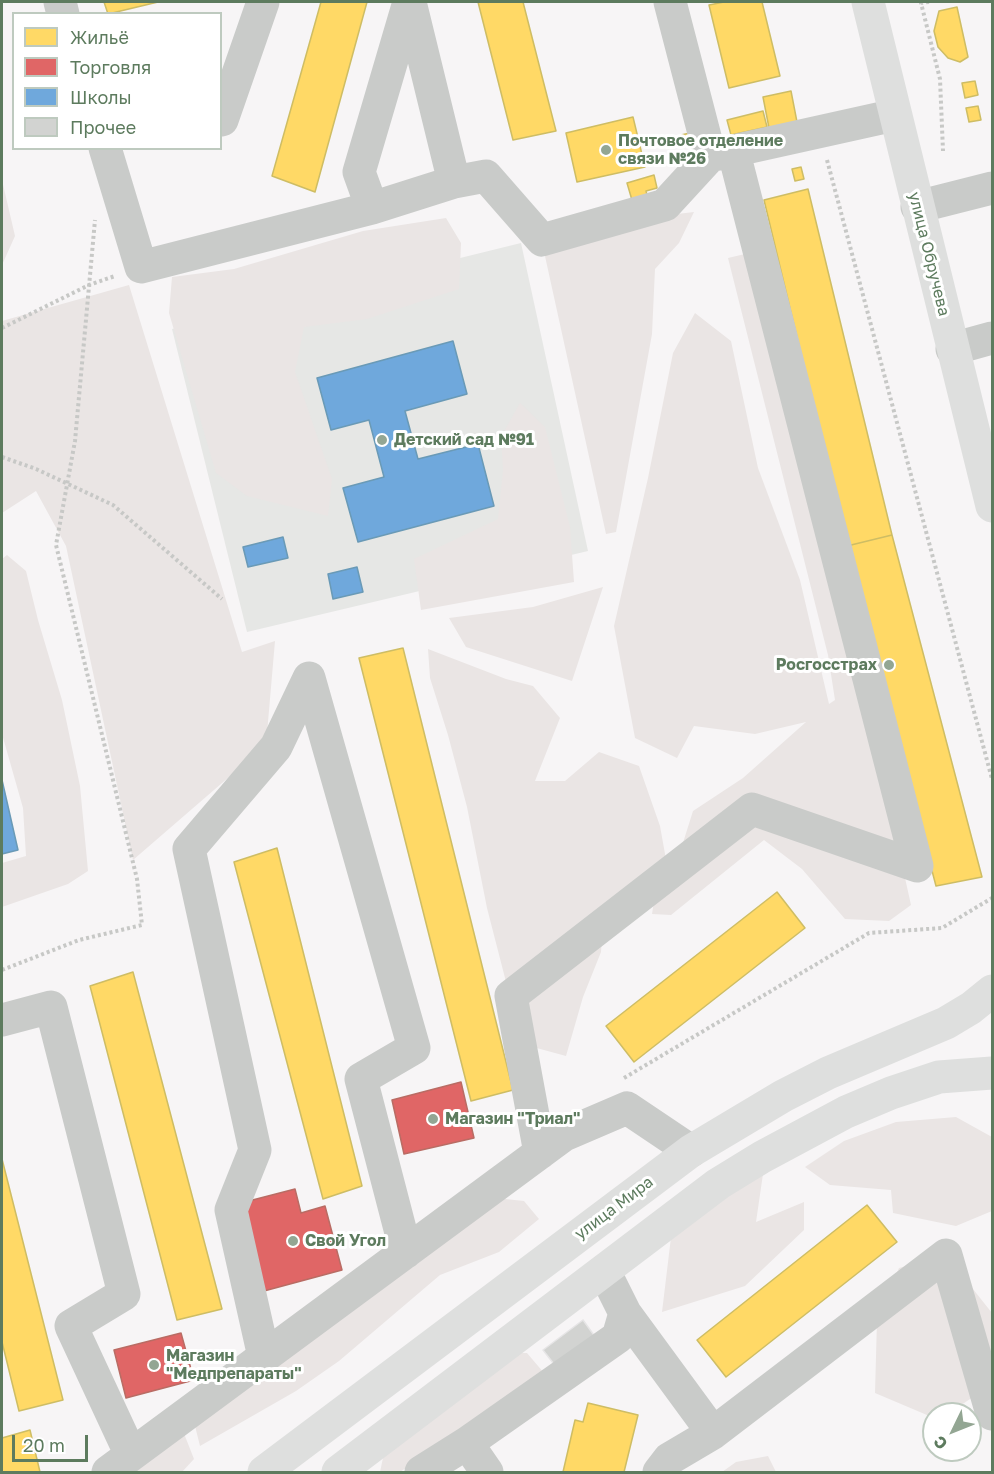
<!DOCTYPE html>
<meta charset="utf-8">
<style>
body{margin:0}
#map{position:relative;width:994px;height:1474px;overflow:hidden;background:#f7f5f6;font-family:"Golos Text",sans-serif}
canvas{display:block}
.frame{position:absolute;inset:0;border:3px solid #5d7b5e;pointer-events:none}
.legend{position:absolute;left:12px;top:12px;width:210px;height:138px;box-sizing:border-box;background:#fff;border:2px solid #becabf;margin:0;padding:8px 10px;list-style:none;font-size:18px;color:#5d7b5e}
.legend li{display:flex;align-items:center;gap:12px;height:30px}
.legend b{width:30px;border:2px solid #becabf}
.north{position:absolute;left:922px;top:1402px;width:60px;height:60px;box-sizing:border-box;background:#fff;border:2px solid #becabf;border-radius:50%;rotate:227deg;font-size:16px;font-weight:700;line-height:24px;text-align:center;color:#5d7b5e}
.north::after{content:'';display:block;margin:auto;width:21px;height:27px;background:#93a693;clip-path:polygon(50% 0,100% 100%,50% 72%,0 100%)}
.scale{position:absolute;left:12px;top:1435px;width:76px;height:27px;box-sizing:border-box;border:3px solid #5d7b5e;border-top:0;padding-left:8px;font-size:18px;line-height:21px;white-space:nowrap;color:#5d7b5e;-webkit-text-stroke:4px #fff;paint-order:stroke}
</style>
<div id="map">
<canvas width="994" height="1474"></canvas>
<div class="frame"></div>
<ul class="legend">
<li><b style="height:16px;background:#ffd966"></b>Жильё</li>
<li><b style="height:16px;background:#e06666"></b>Торговля</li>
<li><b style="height:16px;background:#6fa8dc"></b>Школы</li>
<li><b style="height:16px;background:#d2d3d1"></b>Прочее</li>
</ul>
<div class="north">С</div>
<div class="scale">20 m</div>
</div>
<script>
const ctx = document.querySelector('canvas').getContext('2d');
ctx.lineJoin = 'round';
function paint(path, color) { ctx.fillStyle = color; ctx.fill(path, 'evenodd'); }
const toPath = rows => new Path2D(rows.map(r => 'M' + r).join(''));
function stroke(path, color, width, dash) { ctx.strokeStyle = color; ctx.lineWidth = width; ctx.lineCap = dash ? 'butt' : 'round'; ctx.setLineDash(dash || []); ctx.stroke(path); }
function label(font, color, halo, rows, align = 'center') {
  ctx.font = font + ' "Golos Text",sans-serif'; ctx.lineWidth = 6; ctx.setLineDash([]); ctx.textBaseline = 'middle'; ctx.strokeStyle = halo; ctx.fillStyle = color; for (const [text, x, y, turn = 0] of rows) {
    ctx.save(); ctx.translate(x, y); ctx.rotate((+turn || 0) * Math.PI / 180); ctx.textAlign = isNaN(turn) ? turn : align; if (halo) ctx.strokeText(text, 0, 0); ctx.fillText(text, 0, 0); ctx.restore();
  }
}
const built = toPath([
 [521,243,588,551,247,632,172,329]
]);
const green = toPath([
 [2,180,15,236,2,265],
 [694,212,679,243,655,269,652,334,616,532,606,534,543,247,677,214],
 [446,218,461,243,459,289,367,319,304,327,295,372,332,479,328,516,247,496,216,473,169,313,172,277,234,269,363,231],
 [766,249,911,905,889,921,845,919,802,869,764,840,671,915,652,914,655,895,676,865,693,811,743,778,806,722,755,734,694,726,677,758,635,738,614,626,648,478,673,353,695,313,731,341,758,468,800,580,829,704,835,700,828,655,728,258],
 [129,285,242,652,275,641,266,745,133,860,66,546,36,491,2,513,2,321],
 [520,403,545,427,570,527,574,582,421,610,414,559,498,519,503,470,501,437],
 [7,555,26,571,38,620,62,700,80,786,88,871,68,884,2,907,2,863,26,856,23,808,2,734,2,559],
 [603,587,572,681,466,647,449,618,533,607],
 [428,649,506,679,533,686,560,718,535,781,565,781,599,752,639,766,660,826,667,865,604,908,601,952,583,997,566,1056,522,1044,487,908,467,807,448,735,430,678],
 [956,1117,992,1137,992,1211,956,1226,893,1213,891,1190,830,1185,805,1167,844,1141,896,1122],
 [763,1174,756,1222,804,1202,804,1230,745,1286,662,1312,672,1229],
 [496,1198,524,1201,539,1219,499,1252,440,1275,339,1361,296,1391,200,1446,195,1426],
 [946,1255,992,1313,992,1384,948,1414,934,1414,934,1418,875,1393,877,1320,899,1268],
 [515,1353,527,1353,544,1373,400,1472,380,1472,387,1439],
 [183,1431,194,1459,182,1472,128,1472],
 [768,1456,776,1472,722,1472,736,1462]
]);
const homes = toPath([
 [104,2,158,2,108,14,104,2],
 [321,2,367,2,315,192,272,176,321,2],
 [478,2,523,2,556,131,513,140,478,2],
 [724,2,762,2,780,76,729,88,709,5,724,2],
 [957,7,968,57,960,62,948,58,938,47,934,31,939,11,957,7],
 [975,81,978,95,965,98,962,83,975,81],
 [791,91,797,122,769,128,763,97,791,91],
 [978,106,981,120,969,122,966,108,978,106],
 [763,111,767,127,731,135,727,120,763,111],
 [633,117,645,167,577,182,566,133,633,117],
 [699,131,701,143,684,146,681,135,699,131],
 [801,167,804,179,795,181,792,169,801,167],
 [654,175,657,188,646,191,649,203,634,207,627,183,654,175],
 [808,189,892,535,847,546,764,200,808,189],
 [892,535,982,877,936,886,847,546,892,535],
 [403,648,513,1090,471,1101,359,658,403,648],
 [277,848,362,1186,323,1199,234,862,277,848],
 [777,892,805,928,634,1062,606,1026,777,892],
 [133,972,222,1309,177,1320,90,986,133,972],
 [2,1159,63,1400,19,1411,2,1342,2,1159],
 [867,1205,897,1242,726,1377,697,1340,867,1205],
 [588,1403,638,1415,624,1472,563,1472,575,1420,583,1422,588,1403],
 [30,1430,40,1472,2,1472,2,1438,30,1430]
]);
const shops = toPath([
 [461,1082,474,1138,404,1154,392,1100,461,1082],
 [295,1189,301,1213,325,1206,342,1270,264,1291,241,1203,295,1189],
 [181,1333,194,1380,126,1398,114,1350,181,1333]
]);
const schools = toPath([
 [453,341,467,394,405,411,418,459,478,444,494,506,358,542,343,488,384,477,369,420,331,430,317,378,453,341],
 [283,537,288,558,248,567,243,547,283,537],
 [357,567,363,592,333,599,328,574,357,567],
 [2,780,18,850,2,854,2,780]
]);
const building = toPath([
 [583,1320,596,1338,557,1368,543,1350,583,1320]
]);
const path = toPath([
 [929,2,921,3,940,79,943,151],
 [827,160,992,779],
 [2,328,89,285,115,276],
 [2,457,36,469,113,505,222,599],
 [2,970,79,940,142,925,137,879,56,545,75,441,95,220],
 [624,1078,869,933,942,928,992,898]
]);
const minor = toPath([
 [60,2,63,14],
 [410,2,454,182],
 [670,2,710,156],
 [222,120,263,2],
 [105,148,141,267,372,208,454,182,486,176,542,240,665,205,710,156,895,115],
 [734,153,917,866],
 [917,207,992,188],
 [372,208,359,172,409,2],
 [952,349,992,338],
 [2,1020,51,1007,124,1294,71,1326,131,1455],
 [540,1153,511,996,752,809,917,866],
 [625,1313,713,1433,669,1459,659,1472],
 [264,1357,231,1210,255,1150,189,849,276,747,309,678,414,1048,361,1079,406,1252],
 [713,1433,946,1255,992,1414],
 [467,1443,487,1472],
 [108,1472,564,1135,627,1108,691,1151],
 [421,1472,467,1443,618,1337,625,1313,604,1271]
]);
const major = toPath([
 [868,2,992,506],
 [264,1472,691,1151,783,1096,828,1073,946,1023,971,1008,992,991],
 [338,1472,718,1184,762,1157,846,1112,891,1093,939,1077,992,1073]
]);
const markers = [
 [606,150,6,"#93a693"],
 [382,440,6,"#93a693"],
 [889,665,6,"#93a693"],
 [433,1119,6,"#93a693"],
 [293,1241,6,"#93a693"],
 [154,1365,6,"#93a693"]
];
const poiNames = [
 ["Почтовое отделение",618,141],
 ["связи №26",618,159],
 ["Детский сад №91",394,440],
 ["Росгосстрах",877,665,"right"],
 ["Магазин \"Триал\"",445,1119],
 ["Свой Угол",305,1241],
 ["Магазин",166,1356],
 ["\"Медпрепараты\"",166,1374]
];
const streetNames = [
 ["улица Обручева",929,254,76],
 ["улица Мира",614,1208,-37]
];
paint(built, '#e6e7e5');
paint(green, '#eae5e4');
paint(homes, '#ffd966');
stroke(homes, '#cebd64', 1.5);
paint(shops, '#e06666');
stroke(shops, '#b96c64', 1.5);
paint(schools, '#6fa8dc');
stroke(schools, '#6a9ab6', 1.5);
paint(building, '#d2d3d1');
stroke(building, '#e6e5e6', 1.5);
stroke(path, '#c7c8c6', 4, [3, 3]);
stroke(minor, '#c9cbc9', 33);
stroke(major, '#dedfde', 33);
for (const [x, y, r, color] of markers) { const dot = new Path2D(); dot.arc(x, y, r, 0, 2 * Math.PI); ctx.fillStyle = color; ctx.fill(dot); stroke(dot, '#fff', 2); }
label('bold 16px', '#5d7b5e', '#fff', poiNames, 'left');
label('16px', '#5d7b5e', '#fff', streetNames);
</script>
